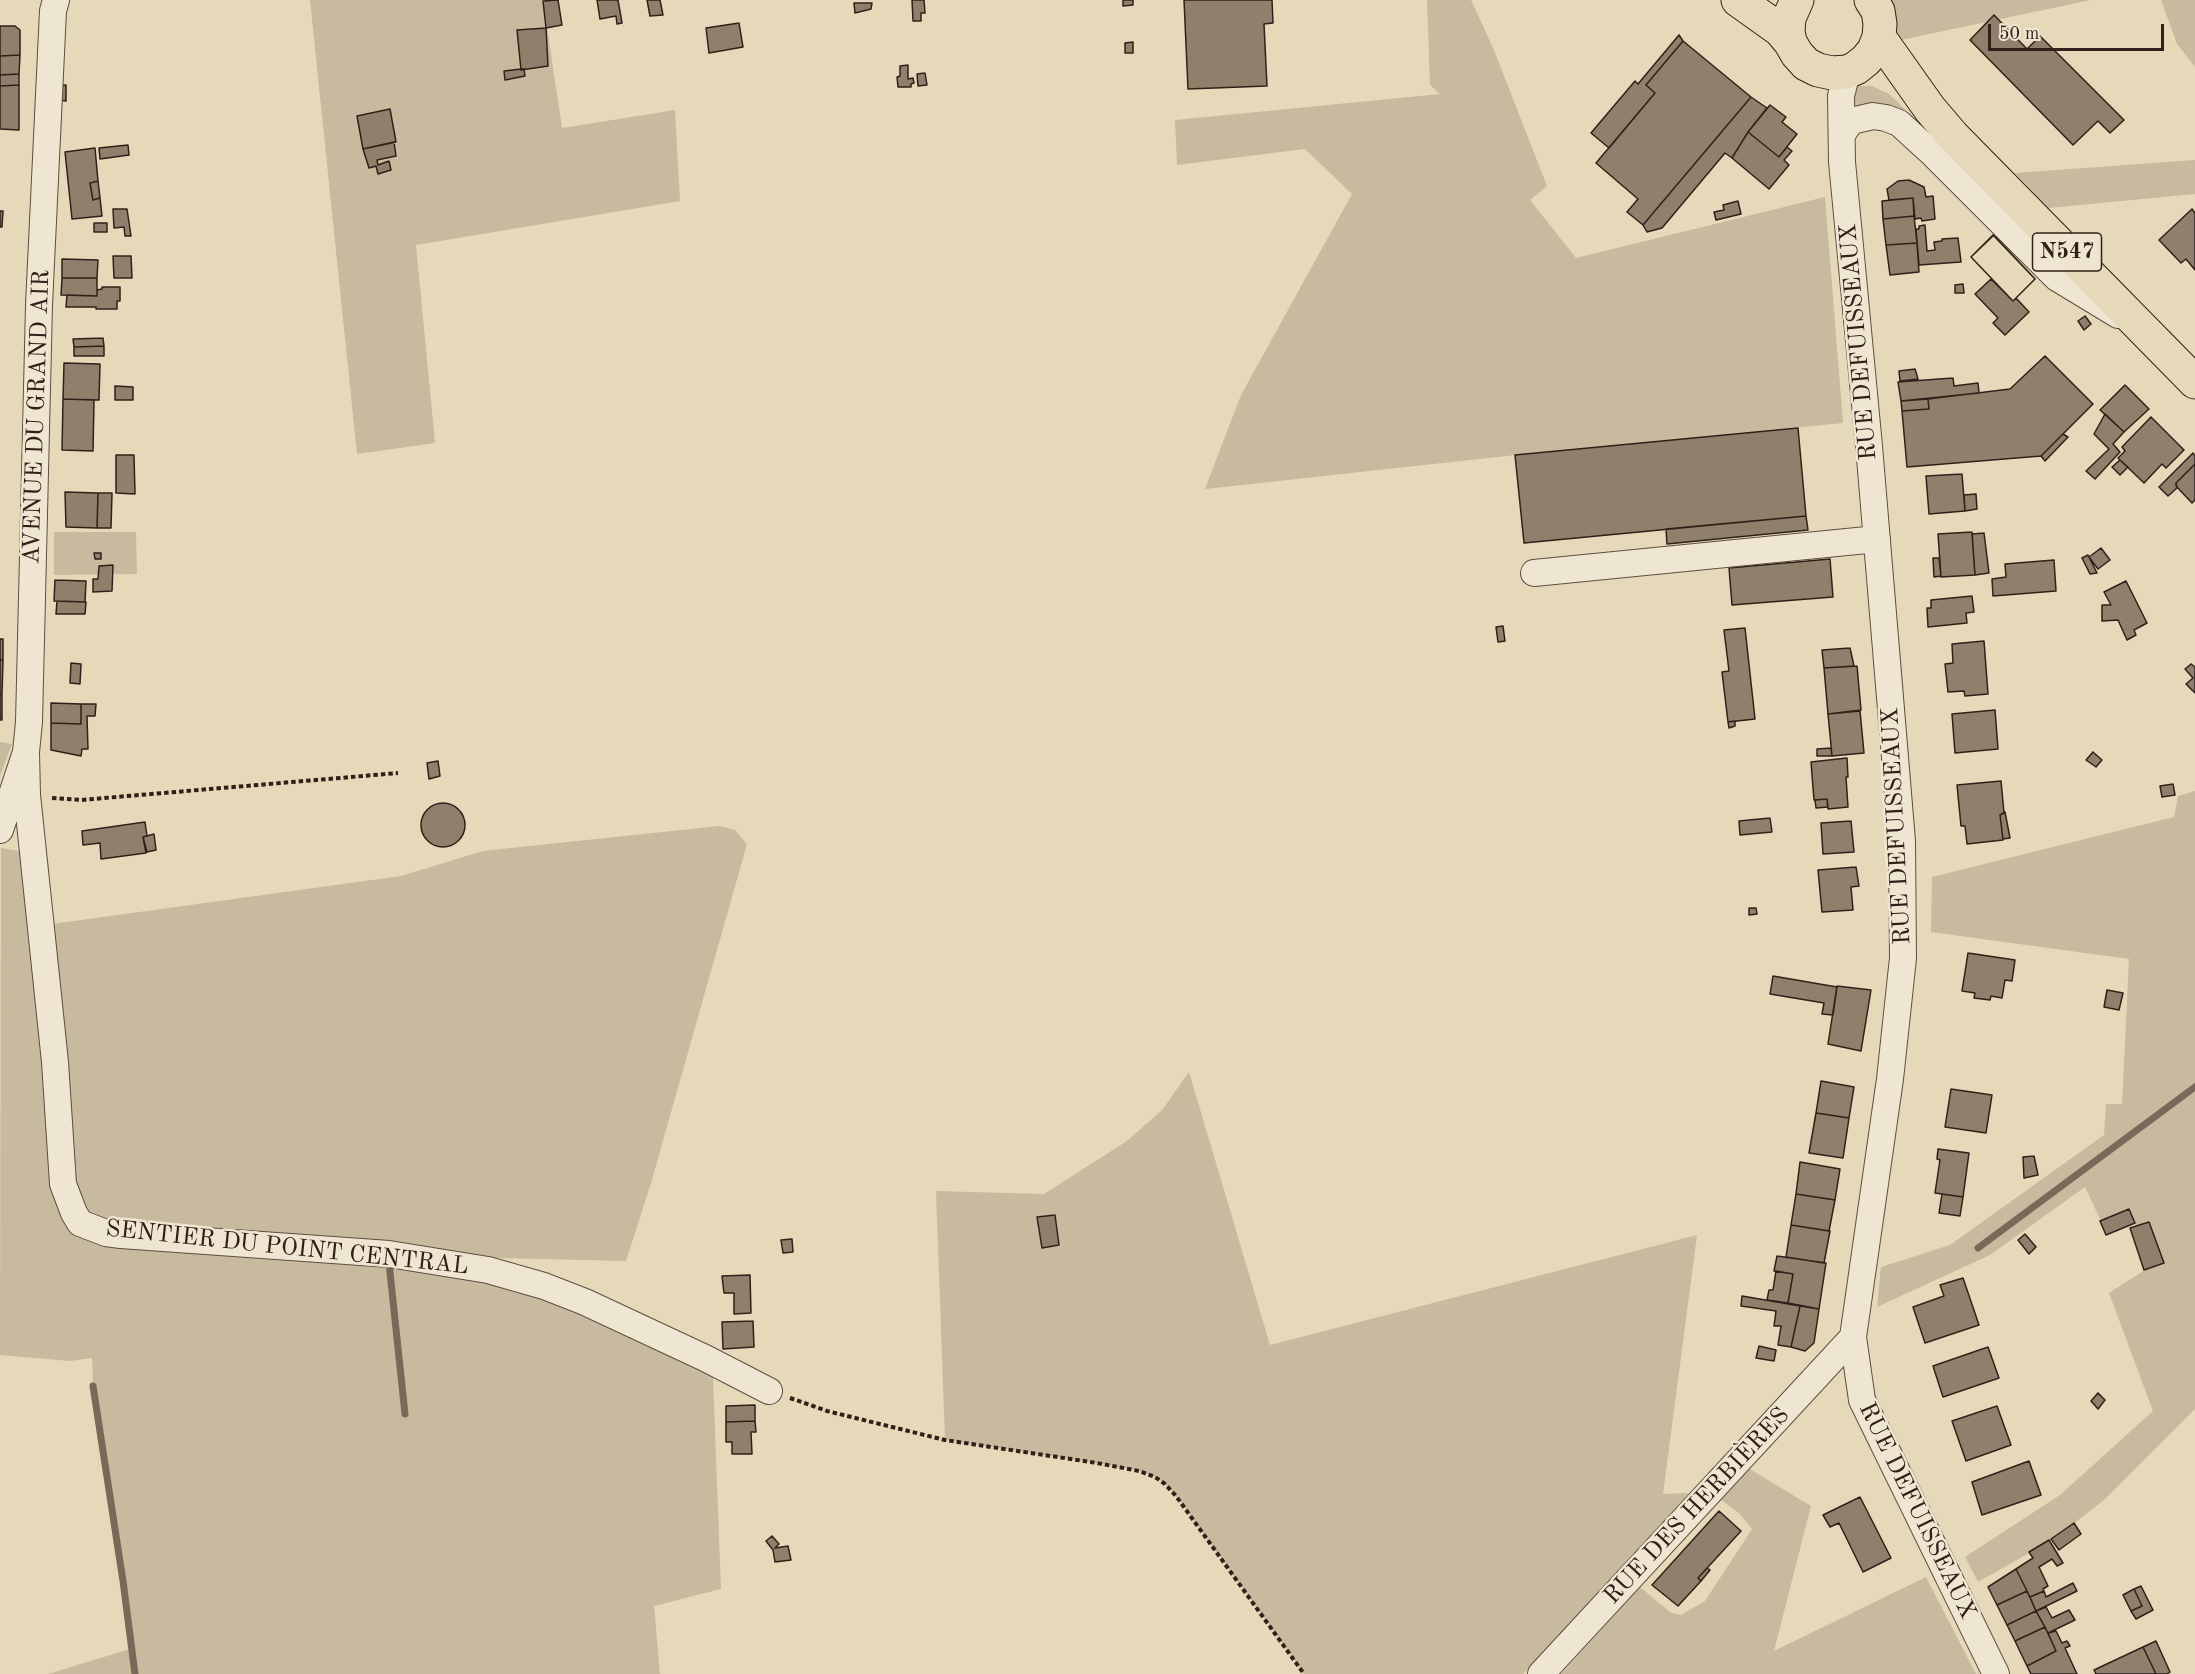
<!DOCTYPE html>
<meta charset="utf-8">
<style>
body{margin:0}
#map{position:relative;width:2195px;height:1674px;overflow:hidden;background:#e6d9b9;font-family:"Old Standard TT",serif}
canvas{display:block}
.scale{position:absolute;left:1988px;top:24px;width:176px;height:27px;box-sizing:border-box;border:3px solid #302019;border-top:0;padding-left:8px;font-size:18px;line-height:21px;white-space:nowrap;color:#302019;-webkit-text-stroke:4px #efe6d2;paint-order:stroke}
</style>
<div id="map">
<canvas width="2195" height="1674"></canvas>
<div class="scale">50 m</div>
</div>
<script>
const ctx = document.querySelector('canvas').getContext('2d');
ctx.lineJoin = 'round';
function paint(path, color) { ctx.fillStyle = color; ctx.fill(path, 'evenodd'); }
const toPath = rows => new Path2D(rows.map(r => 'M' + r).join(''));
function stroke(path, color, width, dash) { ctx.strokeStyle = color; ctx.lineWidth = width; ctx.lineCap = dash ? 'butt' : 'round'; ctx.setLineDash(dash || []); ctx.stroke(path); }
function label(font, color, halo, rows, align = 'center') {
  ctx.font = font + ' "Old Standard TT",serif'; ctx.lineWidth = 5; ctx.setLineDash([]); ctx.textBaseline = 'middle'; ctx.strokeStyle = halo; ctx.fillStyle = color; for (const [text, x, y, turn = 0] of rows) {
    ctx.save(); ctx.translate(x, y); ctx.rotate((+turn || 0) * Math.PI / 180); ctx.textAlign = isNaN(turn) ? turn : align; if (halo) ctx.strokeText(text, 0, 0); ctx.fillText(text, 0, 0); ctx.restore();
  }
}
const green = toPath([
 [310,0,543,0,562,128,675,110,680,201,416,245,435,443,357,454],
 [1427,0,1471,0,1494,50,1547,186,1530,200,1576,258,1825,197,1843,423,1516,455,1205,489,1241,395,1352,194,1305,149,1177,165,1175,120,1440,94,1430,85],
 [1888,0,2091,0,1896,41],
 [2161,0,2195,0,2195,67,2177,44],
 [1857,86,1872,86,1889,94,1931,134,1871,107,1853,106,1851,88],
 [2195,160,2195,194,2048,208,2015,173],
 [54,532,136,532,137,574,54,575],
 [0,742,12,744,0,776],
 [2195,791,2195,1409,2104,1500,2054,1539,1978,1582,1965,1557,2060,1495,2153,1411,2109,1293,2145,1270,2164,1263,2149,1222,2136,1227,2129,1209,2101,1221,2085,1187,1990,1255,1877,1307,1881,1267,1950,1245,2104,1135,2106,1104,2122,1104,2129,959,1931,932,1932,877,2174,817,2178,796],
 [719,826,735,830,747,844,651,1183,626,1261,455,1257,99,1225,78,1207,75,1190,52,924,401,876,483,851],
 [1,848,26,852,74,1226,471,1276,551,1296,713,1377,721,1589,654,1606,660,1674,48,1674,130,1649,93,1386,92,1358,70,1361,0,1355],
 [1189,1072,1270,1345,1697,1235,1663,1494,1689,1493,1523,1674,1304,1674,1176,1496,1165,1484,1155,1477,1139,1471,1097,1463,945,1440,936,1191,1044,1194,1127,1141,1162,1110],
 [1748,1468,1811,1506,1774,1651,1926,1577,1976,1674,1561,1674,1640,1587,1670,1612,1681,1615,1705,1601,1752,1529,1740,1514,1720,1499]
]);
const stream = toPath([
 [1978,1248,2195,1087],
 [389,1263,405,1414],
 [93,1386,123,1581,135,1674]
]);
const building = toPath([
 [558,0,562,25,546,28,543,1,558,0],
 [597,0,618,0,622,23,617,24,616,16,600,19,597,0],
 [647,0,660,0,663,15,650,16,647,0],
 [912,0,924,0,925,13,921,13,921,21,913,21,912,0],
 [1123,0,1133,0,1133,5,1123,6,1123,0],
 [1184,0,1272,0,1273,23,1264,24,1267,86,1188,89,1184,0],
 [854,3,872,3,871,9,855,13,854,3],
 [1994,15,2027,49,2040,36,2124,120,2110,133,2098,121,2073,145,1970,40,1994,15],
 [739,23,743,47,709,53,706,28,739,23],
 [0,26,15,26,20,30,20,55,0,56,0,26],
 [546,28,548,66,521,70,517,30,546,28],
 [1679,35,1683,41,1646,85,1655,93,1609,148,1591,133,1635,81,1638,84,1679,35],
 [1683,41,1751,97,1643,225,1627,212,1638,199,1596,163,1655,93,1646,85,1683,41],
 [1133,42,1133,53,1125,53,1125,43,1133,42],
 [20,55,19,74,0,75,0,56,20,55],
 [908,65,908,79,913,78,914,83,911,84,911,87,898,87,897,77,900,76,900,66,908,65],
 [521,69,524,69,525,76,505,80,504,71,521,69],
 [925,73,927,85,918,86,917,74,925,73],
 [19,74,19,85,0,86,0,75,19,74],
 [19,85,19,130,0,129,0,86,19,85],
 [60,85,66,85,66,101,59,100,60,85],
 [1751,97,1767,108,1748,132,1732,158,1725,153,1662,228,1647,232,1643,225,1751,97],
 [1770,105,1786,117,1782,122,1797,134,1779,157,1748,132,1770,105],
 [390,109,396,142,363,149,357,116,390,109],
 [1748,132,1779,157,1787,147,1792,151,1784,160,1789,165,1769,189,1732,158,1748,132],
 [394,142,396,156,377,160,378,165,389,161,391,170,378,174,376,166,369,168,363,149,394,142],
 [128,145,129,155,100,159,99,148,128,145],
 [95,148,98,181,90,183,93,200,100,198,102,216,72,219,65,152,95,148],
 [1909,180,1924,187,1926,197,1933,196,1935,219,1922,221,1921,218,1915,219,1913,198,1889,200,1887,189,1898,181,1909,180],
 [98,181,100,198,93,200,90,183,98,181],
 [1913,198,1914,216,1883,219,1882,201,1913,198],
 [1738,201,1741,214,1716,220,1714,212,1724,210,1723,205,1738,201],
 [113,209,127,209,131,236,125,236,124,227,114,228,113,209],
 [2192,209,2195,213,2195,270,2186,259,2181,263,2159,240,2192,209],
 [0,211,3,211,2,227,0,227,0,211],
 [1914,216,1917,243,1886,245,1883,219,1914,216],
 [94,223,107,223,107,232,94,232,94,223],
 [1925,225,1927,251,1935,250,1934,242,1942,241,1942,239,1958,238,1961,262,1919,265,1916,229,1919,229,1919,226,1925,225],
 [1993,235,2035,279,2013,301,1971,257,1993,235],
 [1994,235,2035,279,2013,301,1971,257,1994,235],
 [1917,243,1919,272,1890,275,1886,245,1917,243],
 [113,256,131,256,132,278,114,278,113,256],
 [62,259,98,260,97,278,62,278,62,259],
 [62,278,97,278,97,296,61,295,62,278],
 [1991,279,2013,301,2016,298,2029,312,2005,335,1993,323,1998,318,1975,294,1991,279],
 [1963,284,1964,293,1955,293,1955,285,1963,284],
 [102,287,120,287,120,301,117,301,117,309,96,309,96,307,66,307,67,295,97,296,97,290,102,289,102,287],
 [2085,316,2091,324,2084,330,2078,321,2085,316],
 [103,338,104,346,74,347,73,339,103,338],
 [104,346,104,356,74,356,74,347,104,346],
 [2045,356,2093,404,2041,456,1907,467,1902,411,1929,409,1928,399,2010,389,2045,356],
 [64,363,100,364,99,400,63,399,64,363],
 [1915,369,1918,379,1900,381,1899,371,1915,369],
 [1953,378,1954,386,1978,383,1979,393,1901,401,1898,382,1953,378],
 [2125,385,2149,409,2124,432,2100,410,2125,385],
 [115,386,133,387,133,400,115,400,115,386],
 [63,399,94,400,93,451,62,450,63,399],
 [1928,399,1929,409,1902,411,1901,401,1928,399],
 [2105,414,2124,432,2113,444,2120,452,2095,479,2086,471,2109,449,2094,434,2105,414],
 [2151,417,2184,450,2166,468,2162,464,2144,483,2118,458,2125,451,2122,447,2151,417],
 [1798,428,1806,516,1524,543,1515,455,1798,428],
 [2063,434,2068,437,2045,461,2041,456,2063,434],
 [2193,453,2195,456,2195,464,2176,483,2177,488,2168,496,2159,487,2193,453],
 [116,455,134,455,135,494,116,493,116,455],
 [2120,460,2128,467,2120,475,2112,467,2120,460],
 [2195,464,2195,500,2192,503,2176,486,2176,483,2195,464],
 [1962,474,1965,511,1929,514,1926,476,1962,474],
 [65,492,98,493,97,528,66,527,65,492],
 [98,493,112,493,111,528,97,528,98,493],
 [1976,494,1977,509,1965,511,1964,495,1976,494],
 [1806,516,1808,530,1667,544,1666,529,1806,516],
 [1972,532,1975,575,1941,577,1938,534,1972,532],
 [1984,533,1989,573,1975,575,1972,534,1984,533],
 [2101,548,2110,560,2098,569,2089,557,2101,548],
 [94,553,101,553,101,559,95,559,94,553],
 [2088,555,2097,573,2090,574,2082,558,2088,555],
 [1933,558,1939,558,1941,576,1934,577,1933,558],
 [1830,559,1833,597,1732,605,1729,568,1830,559],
 [2054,560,2056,591,1993,596,1992,579,2006,577,2005,564,2054,560],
 [113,565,112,591,93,592,93,579,98,579,99,566,113,565],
 [55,580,86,581,85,602,54,601,55,580],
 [2126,581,2147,623,2134,630,2136,635,2127,640,2118,620,2102,621,2102,605,2111,605,2104,592,2126,581],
 [1972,596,1974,612,1966,613,1967,623,1928,627,1927,608,1931,608,1931,600,1972,596],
 [57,601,86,602,85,614,56,614,57,601],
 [1503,626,1505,641,1498,642,1496,627,1503,626],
 [1745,628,1755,719,1728,722,1722,672,1729,671,1724,630,1745,628],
 [0,639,3,639,3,660,0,660,0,639],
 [1984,641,1988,694,1965,696,1964,691,1948,692,1945,664,1953,663,1952,644,1984,641],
 [1850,648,1854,666,1824,668,1822,650,1850,648],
 [0,660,3,660,2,695,0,694,0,660],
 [71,663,81,664,80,684,70,683,71,663],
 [2191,664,2195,667,2195,693,2186,684,2193,678,2185,669,2191,664],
 [1857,666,1861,710,1828,714,1824,668,1857,666],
 [0,694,2,695,2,720,0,720,0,694],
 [51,703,81,704,81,724,51,723,51,703],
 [81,704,96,704,95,716,87,716,88,749,82,749,81,756,51,750,51,723,81,724,81,704],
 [1995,710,1998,749,1955,753,1952,714,1995,710],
 [1860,711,1864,753,1832,756,1828,714,1860,711],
 [1735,721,1735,726,1729,728,1728,722,1735,721],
 [1831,748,1832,756,1817,756,1817,749,1831,748],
 [2093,752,2102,760,2096,767,2086,760,2093,752],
 [1847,758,1848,777,1846,777,1848,807,1828,809,1827,799,1814,800,1811,762,1847,758],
 [438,761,440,776,429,779,427,763,438,761],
 [2001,781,2004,813,2000,815,2003,840,1967,844,1965,826,1961,826,1957,785,2001,781],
 [2173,784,2175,795,2162,797,2160,786,2173,784],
 [1827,799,1828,807,1816,808,1815,800,1827,799],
 '421 825a22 22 0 1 1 44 0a22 22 0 1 1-44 0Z',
 [2005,812,2010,838,2003,839,2000,815,2005,812],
 [1770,818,1772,832,1740,835,1739,821,1770,818],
 [1851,821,1854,852,1823,854,1821,823,1851,821],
 [145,822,147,836,143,837,146,853,101,859,100,843,83,845,82,831,145,822],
 [154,834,156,850,147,852,143,837,154,834],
 [1856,867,1859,886,1851,887,1853,910,1822,912,1818,870,1856,867],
 [1749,908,1756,908,1757,914,1749,915,1749,908],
 [1968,953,2015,960,2012,981,2005,980,2002,998,1991,996,1990,1000,1974,998,1975,993,1962,991,1968,953],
 [1773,976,1837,987,1833,1015,1822,1014,1824,1003,1770,994,1773,976],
 [1837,986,1871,990,1861,1051,1828,1044,1837,986],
 [2107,990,2123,993,2119,1010,2104,1007,2107,990],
 [1821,1081,1854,1087,1849,1118,1816,1113,1821,1081],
 [1951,1089,1992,1095,1986,1133,1945,1127,1951,1089],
 [1816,1113,1849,1118,1843,1158,1809,1153,1816,1113],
 [1938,1149,1969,1153,1963,1197,1935,1193,1940,1160,1937,1159,1938,1149],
 [2034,1156,2038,1175,2024,1178,2023,1157,2034,1156],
 [1800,1162,1840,1169,1835,1200,1796,1194,1800,1162],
 [1796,1194,1835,1200,1829,1231,1791,1225,1796,1194],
 [1942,1194,1963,1197,1960,1216,1939,1213,1942,1194],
 [2129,1209,2135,1223,2106,1235,2100,1221,2129,1209],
 [1055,1215,1059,1245,1042,1248,1037,1217,1055,1215],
 [2149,1222,2164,1263,2144,1270,2130,1228,2149,1222],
 [1791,1225,1830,1231,1824,1263,1786,1257,1791,1225],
 [2025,1234,2036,1247,2029,1254,2018,1240,2025,1234],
 [792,1239,793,1252,783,1253,781,1240,792,1239],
 [1777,1256,1826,1263,1819,1309,1788,1303,1793,1274,1774,1271,1777,1256],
 [1776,1271,1793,1274,1788,1303,1767,1300,1769,1290,1773,1290,1776,1271],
 [750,1275,751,1313,734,1314,734,1293,724,1293,722,1276,750,1275],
 [1963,1278,1979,1325,1925,1343,1913,1307,1944,1296,1940,1285,1963,1278],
 [1742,1296,1800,1306,1791,1347,1778,1345,1781,1326,1774,1326,1776,1311,1741,1306,1742,1296],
 [1800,1306,1819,1309,1814,1343,1805,1351,1791,1347,1800,1306],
 [753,1321,754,1347,723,1349,722,1322,753,1321],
 [1759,1346,1776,1350,1774,1361,1756,1358,1759,1346],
 [1988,1347,1999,1378,1943,1397,1933,1366,1988,1347],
 [2098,1393,2105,1400,2098,1409,2091,1401,2098,1393],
 [755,1405,755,1421,726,1422,726,1406,755,1405],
 [1997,1406,2011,1445,1966,1461,1952,1421,1997,1406],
 [755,1421,756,1432,751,1432,752,1454,732,1454,732,1442,726,1442,726,1422,755,1421],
 [2029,1461,2041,1495,1982,1515,1972,1482,2029,1461],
 [1860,1497,1891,1558,1863,1572,1839,1523,1830,1527,1823,1515,1860,1497],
 [1719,1511,1741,1531,1698,1578,1701,1581,1678,1606,1652,1585,1719,1511],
 [2074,1523,2081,1534,2059,1550,2051,1539,2074,1523],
 [772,1536,779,1544,775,1548,788,1546,791,1560,775,1562,773,1550,766,1541,772,1536],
 [2049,1540,2063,1563,2057,1566,2052,1559,2039,1567,2048,1586,2043,1589,2044,1591,2030,1597,2016,1569,2033,1558,2029,1552,2049,1540],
 [1707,1568,1710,1570,1701,1581,1698,1578,1707,1568],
 [2016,1569,2027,1591,1997,1605,1988,1587,2016,1569],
 [2073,1583,2077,1591,2036,1611,2030,1597,2044,1591,2046,1597,2073,1583],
 [2141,1586,2153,1610,2136,1619,2131,1611,2142,1606,2134,1589,2141,1586],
 [2134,1589,2142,1606,2131,1611,2123,1595,2134,1589],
 [2027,1591,2036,1611,2007,1625,1997,1605,2027,1591],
 [2046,1607,2052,1618,2069,1610,2075,1620,2048,1633,2036,1611,2046,1607],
 [2036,1611,2045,1627,2015,1641,2007,1625,2036,1611],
 [2045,1627,2056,1651,2027,1666,2015,1641,2045,1627],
 [2056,1631,2062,1643,2067,1641,2070,1646,2065,1648,2077,1674,2031,1674,2027,1666,2056,1651,2048,1633,2056,1631],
 [2156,1641,2170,1672,2167,1674,2156,1674,2143,1647,2156,1641],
 [2143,1647,2156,1674,2096,1674,2094,1670,2143,1647]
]);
const path = toPath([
 [52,798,81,800,398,773],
 [790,1398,827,1411,945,1440,1097,1463,1139,1471,1155,1477,1165,1484,1176,1496,1304,1674]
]);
const minor = toPath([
 [1847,72,1841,96,1842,162,1869,446,1902,841,1903,958,1890,1079,1853,1337,1862,1400,1996,1674],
 [1843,133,1851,121,1873,116,1886,118,1899,123,1934,155,2057,278,2118,315],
 [1534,573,1877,539],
 [26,752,27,795,55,1062,63,1184,74,1213,80,1223,106,1233,121,1235,389,1254,488,1270,544,1286,585,1302,705,1358,769,1391],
 [0,830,26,752,29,722,39,305,53,11,56,0],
 [1541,1674,1853,1337]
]);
const major = toPath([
 [1738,0,1780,30,1790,42],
 [1797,0,1789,18,1788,31,1790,42,1797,54,1806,64,1818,70,1832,73,1847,72,1856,68,1866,60,1874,50,1879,37,1880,24,1878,11,1871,0],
 [1879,37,1930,109,1953,136,2195,382]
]);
const shields = [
 [2067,252,69]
];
const shieldNames = [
 ["N547",2067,252]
];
const streetNames = [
 ["RUE DEFUISSEAUX",1859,342,-95],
 ["AVENUE DU GRAND AIR",37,417,-88],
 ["RUE DEFUISSEAUX",1897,826,-93],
 ["SENTIER DU POINT CENTRAL",287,1248,6],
 ["RUE DES HERBIÈRES",1697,1506,-47],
 ["RUE DEFUISSEAUX",1917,1511,64]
];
paint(green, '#c7ba9e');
stroke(stream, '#786959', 7);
paint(building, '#8f806c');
stroke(building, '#302019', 1.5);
stroke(minor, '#5e4e41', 28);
stroke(major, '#302019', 35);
stroke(path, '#302019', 4, [4.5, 3]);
stroke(minor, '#efe6d2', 26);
stroke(major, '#e6d9b9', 33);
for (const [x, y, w] of shields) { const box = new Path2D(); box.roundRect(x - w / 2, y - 19, w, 38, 4.5); ctx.fillStyle = '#efe6d2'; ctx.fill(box); stroke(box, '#302019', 1.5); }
label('bold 22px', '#302019', null, shieldNames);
label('24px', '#302019', '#efe6d2', streetNames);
</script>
